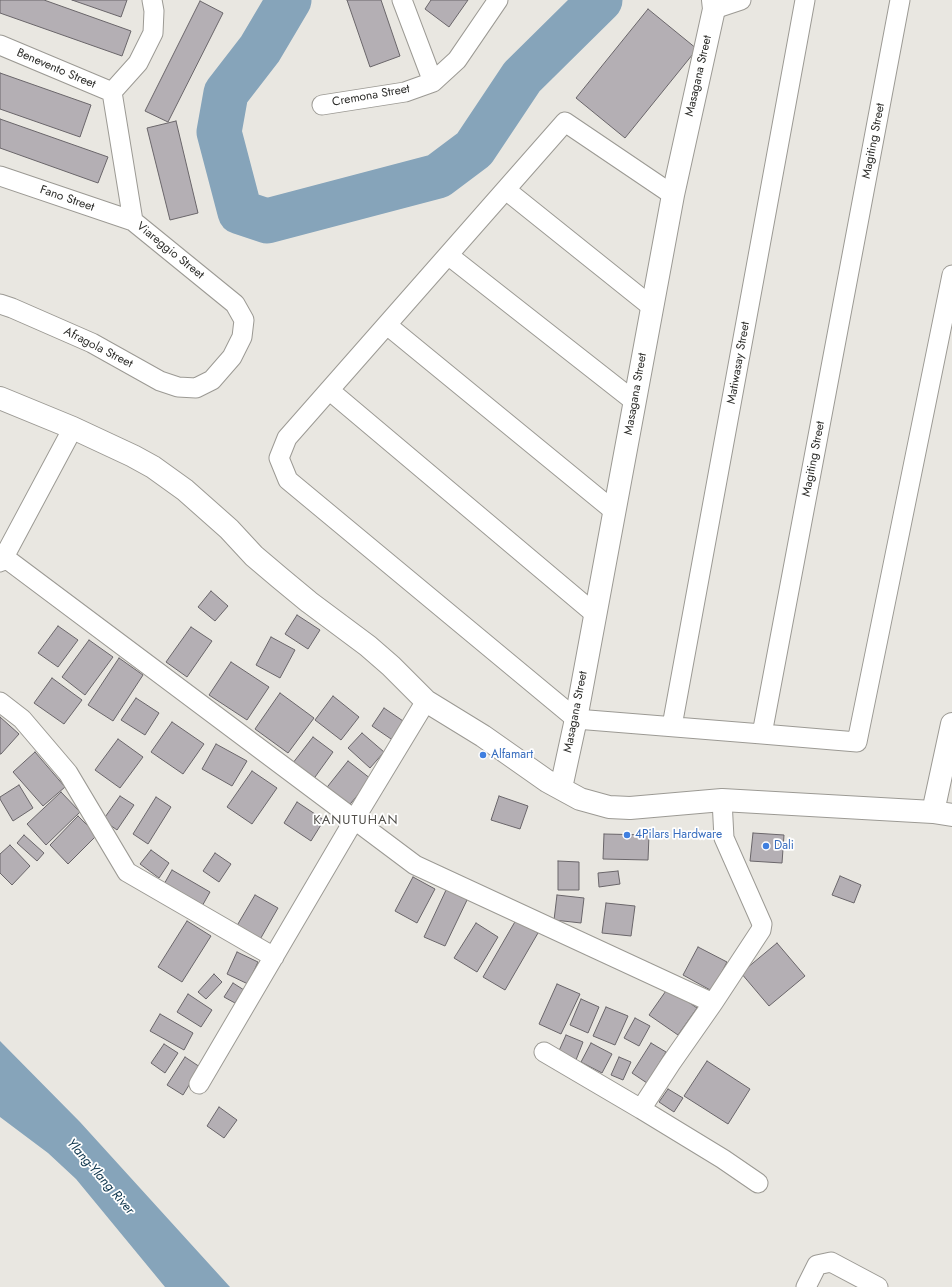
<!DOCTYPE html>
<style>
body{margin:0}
canvas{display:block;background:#e9e7e1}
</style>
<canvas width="952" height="1287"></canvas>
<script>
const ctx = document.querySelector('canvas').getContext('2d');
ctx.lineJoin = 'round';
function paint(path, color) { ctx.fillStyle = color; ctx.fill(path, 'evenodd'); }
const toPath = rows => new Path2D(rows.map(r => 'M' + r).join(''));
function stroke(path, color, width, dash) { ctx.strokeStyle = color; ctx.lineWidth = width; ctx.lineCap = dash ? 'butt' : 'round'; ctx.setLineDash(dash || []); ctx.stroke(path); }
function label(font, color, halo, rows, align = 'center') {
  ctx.font = font + ' Jost,sans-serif'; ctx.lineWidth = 3.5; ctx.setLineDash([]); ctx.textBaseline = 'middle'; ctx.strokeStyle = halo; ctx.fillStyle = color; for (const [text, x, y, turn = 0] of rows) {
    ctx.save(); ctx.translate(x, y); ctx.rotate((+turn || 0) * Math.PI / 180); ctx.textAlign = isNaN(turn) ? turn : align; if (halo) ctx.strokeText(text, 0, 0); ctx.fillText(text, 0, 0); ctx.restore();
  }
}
const water = toPath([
 [0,1041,80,1122,230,1287,165,1287,76,1179,48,1153,0,1117]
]);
const river = toPath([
 [289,0,260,49,226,93,219,132,240,212,267,221,438,176,474,149,522,77,600,0]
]);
const building = toPath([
 [0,0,44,0,131,31,122,56,0,13,0,0],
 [72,0,127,0,121,17,72,0],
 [347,0,381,0,400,56,370,67,347,0],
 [431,0,468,0,449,27,425,9,431,0],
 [200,1,223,13,168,122,145,111,200,1],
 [648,9,697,49,625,138,576,98,648,9],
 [0,73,91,105,80,137,0,109,0,73],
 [0,119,108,157,98,183,0,148,0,119],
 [176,121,198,213,170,220,147,128,176,121],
 [211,591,228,606,215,621,198,607,211,591],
 [297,615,320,630,308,649,285,634,297,615],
 [58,626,78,640,58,667,38,653,58,626],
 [191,627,212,641,187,677,166,662,191,627],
 [271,637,295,650,280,678,256,665,271,637],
 [89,640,113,657,85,695,62,677,89,640],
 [119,658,143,675,113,721,88,705,119,658],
 [231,662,269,687,247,720,209,695,231,662],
 [52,678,82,700,64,724,34,703,52,678],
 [280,693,314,718,288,753,255,729,280,693],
 [333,696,359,717,341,740,315,720,333,696],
 [136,698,159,713,145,735,121,720,136,698],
 [384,708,406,723,394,741,372,726,384,708],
 [0,717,19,734,1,754,0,754,0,717],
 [172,722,204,744,183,774,151,752,172,722],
 [362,733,384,752,370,768,348,748,362,733],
 [313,737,333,752,310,784,289,768,313,737],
 [118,739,143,757,120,788,95,770,118,739],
 [216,744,247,761,232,786,202,769,216,744],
 [35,752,65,787,43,806,13,772,35,752],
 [348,761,371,779,346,809,324,791,348,761],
 [252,771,277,788,252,824,227,807,252,771],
 [19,785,33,808,13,821,0,799,0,797,19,785],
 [61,792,80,812,46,845,27,824,61,792],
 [120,796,134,805,117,830,103,820,120,796],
 [499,796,528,806,520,829,491,820,499,796],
 [156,797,171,807,148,844,133,834,156,797],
 [297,802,324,820,311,841,284,823,297,802],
 [78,816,97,835,68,864,50,845,78,816],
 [753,833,784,835,782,863,750,861,753,833],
 [604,834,649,835,648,860,603,859,604,834],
 [24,835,44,853,37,861,17,843,24,835],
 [10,845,30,866,12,885,0,873,0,854,10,845],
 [151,850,169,863,159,878,140,864,151,850],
 [215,853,231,864,219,882,203,871,215,853],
 [558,861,579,862,579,890,558,890,558,861],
 [172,870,210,892,201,908,163,886,172,870],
 [618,871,620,884,599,887,598,873,618,871],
 [840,876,861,885,854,903,832,895,840,876],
 [413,877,435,889,417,923,395,911,413,877],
 [447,888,468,898,445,946,424,937,447,888],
 [255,895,278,908,258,943,235,929,255,895],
 [557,895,584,898,581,923,554,920,557,895],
 [606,903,635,906,631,936,602,933,606,903],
 [516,920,538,933,505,990,483,977,516,920],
 [187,921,211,936,182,982,158,967,187,921],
 [476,923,498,937,477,972,454,958,476,923],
 [777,943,805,976,769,1006,741,973,777,943],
 [698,947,727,962,712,991,683,975,698,947],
 [237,952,258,962,248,984,227,974,237,952],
 [214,974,222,982,206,999,198,992,214,974],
 [233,983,244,990,235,1003,224,997,233,983],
 [557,984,580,994,561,1034,539,1024,557,984],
 [668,988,697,1008,678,1035,649,1015,668,988],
 [188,994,212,1010,201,1027,177,1012,188,994],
 [581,999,599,1007,588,1033,570,1025,581,999],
 [606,1007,628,1016,615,1045,593,1036,606,1007],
 [160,1014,193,1033,184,1050,150,1031,160,1014],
 [635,1018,650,1026,639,1046,624,1038,635,1018],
 [566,1035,583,1042,576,1060,558,1053,566,1035],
 [591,1043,612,1054,602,1073,581,1062,591,1043],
 [651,1043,666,1052,647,1083,632,1073,651,1043],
 [164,1044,178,1053,165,1073,151,1063,164,1044],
 [185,1057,200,1067,183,1095,167,1085,185,1057],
 [619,1057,631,1062,623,1080,611,1075,619,1057],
 [707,1061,750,1089,728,1124,684,1096,707,1061],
 [668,1089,683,1098,674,1112,659,1102,668,1089],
 [219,1107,237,1120,224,1138,207,1126,219,1107]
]);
const street = toPath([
 [402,0,433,82],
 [714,9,741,0],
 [0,45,112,92],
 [322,105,405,92,433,82,457,60,498,0],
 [0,176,133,221,235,304,244,320,242,337,232,357,212,380,196,388,178,387,160,381,92,343,12,308,0,304],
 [506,190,652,307],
 [673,195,565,122,287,438,279,458,288,480,576,719,762,734,900,0],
 [133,221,112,92,138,63,153,33,154,11,152,0],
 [448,255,634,401],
 [387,325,614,511],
 [329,390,595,614],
 [4,557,415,865,713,1003,761,930,762,924,724,838,722,800],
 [0,562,4,557,73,428],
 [0,702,22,719,68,773,127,872,274,957],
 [672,726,805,0],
 [762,734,857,742,952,275],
 [713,1003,671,1063,641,1109,723,1159,758,1183],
 [544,1052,641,1109],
 [199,1084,354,820,426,701],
 [806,1287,817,1265,831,1262,878,1287]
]);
const secondary = toPath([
 [0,398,73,428,133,456,153,467,185,490,229,529,254,556,280,578,309,602,368,646,391,666,426,701,483,736,547,781,580,799,609,807,630,808,722,800,933,812,952,815],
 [561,788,576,719,673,195,714,9,713,0],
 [933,812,952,724]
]);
const markers = [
 [483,755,4,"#3f7fe0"],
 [627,835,4,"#3f7fe0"],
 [766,846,4,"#3f7fe0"]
];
const streetNames = [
 ["Benevento Street",56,69,23],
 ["Masagana Street",699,76,-77],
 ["Cremona Street",371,96,-10],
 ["Magiting Street",874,141,-79],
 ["Fano Street",67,199,19],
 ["Viareggio Street",170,251,39],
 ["Afragola Street",98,348,27],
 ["Matiwasay Street",739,363,-80],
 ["Masagana Street",636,394,-80],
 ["Magiting Street",814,459,-79],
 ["Masagana Street",576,712,-79]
];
const shopNames = [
 ["Alfamart",491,755],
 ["4Pilars Hardware",635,835],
 ["Dali",774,846]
];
const neighbourhoodNames = [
 ["KANUTUHAN",356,821]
];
const waterNames = [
 ["Ylang-Ylang River",100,1177,49]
];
paint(water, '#86a4ba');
stroke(river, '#86a4ba', 45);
paint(building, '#b4afb4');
stroke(building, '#6a666a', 1);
stroke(street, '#9c9a94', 21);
stroke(secondary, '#9c9a94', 24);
stroke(street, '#fff', 19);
stroke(secondary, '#fff', 22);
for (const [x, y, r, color] of markers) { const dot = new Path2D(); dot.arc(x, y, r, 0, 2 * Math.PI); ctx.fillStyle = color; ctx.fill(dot); stroke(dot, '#fff', 1.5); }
label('12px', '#2d2d2a', '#fff', streetNames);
label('12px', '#366cbe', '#fff', shopNames, 'left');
ctx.letterSpacing = '1px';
label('13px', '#514f4a', '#fff', neighbourhoodNames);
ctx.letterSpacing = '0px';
label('italic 13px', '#0a324a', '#fff', waterNames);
</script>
